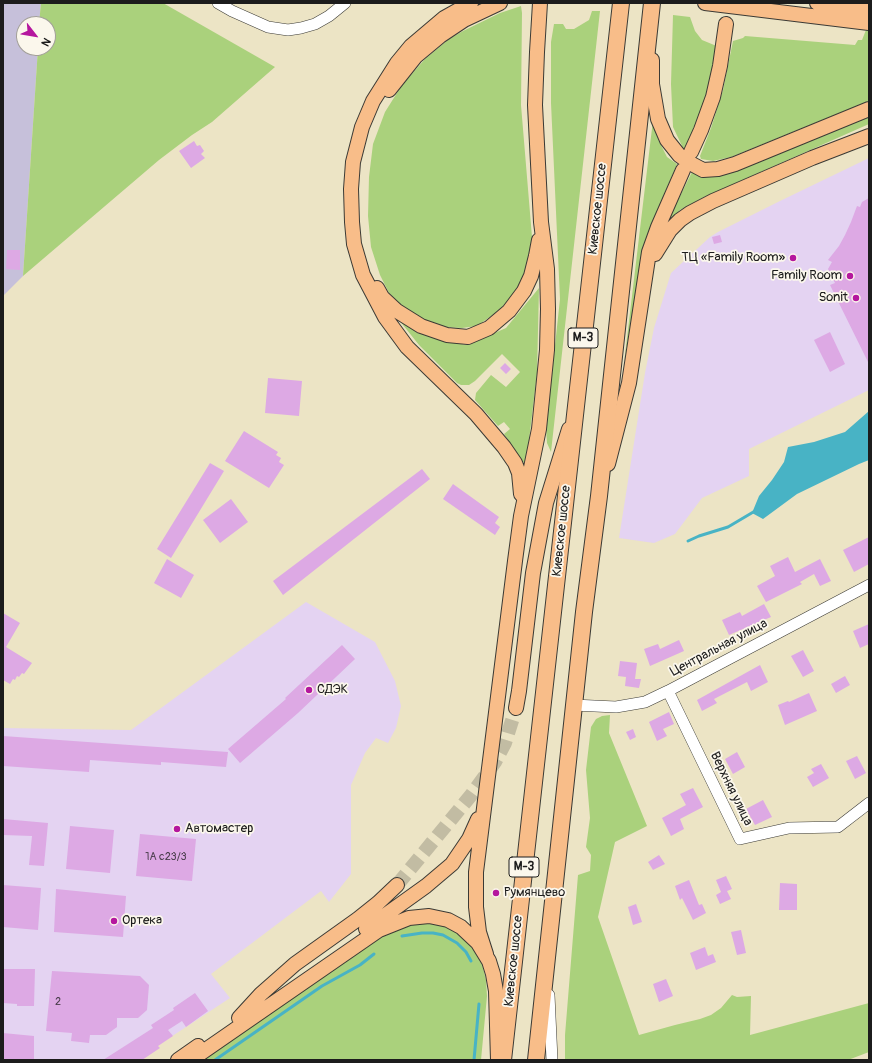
<!DOCTYPE html>
<meta charset="utf-8">
<style>
body{margin:0}
#map{position:relative;width:872px;height:1063px;overflow:hidden;background:#ece4c5;font-family:Pangolin,sans-serif}
canvas{display:block}
.frame{position:absolute;inset:0;border:4px solid #1c1c1c;pointer-events:none}
.north{position:absolute;left:16px;top:16px;width:40px;height:40px;box-sizing:border-box;background:#fbf7ec;border:1px solid #a29f99;border-radius:50%;rotate:121deg;font-size:11px;font-weight:700;line-height:16px;text-align:center;color:#1c1c1c}
.north::after{content:'';display:block;margin:auto;width:14px;height:18px;background:#b5179e;clip-path:polygon(50% 0,100% 100%,50% 72%,0 100%)}
</style>
<div id="map">
<canvas width="872" height="1063"></canvas>
<div class="frame"></div>
<div class="north">N</div>
</div>
<script>
const ctx = document.querySelector('canvas').getContext('2d');
ctx.lineJoin = 'round';
function paint(path, color) { ctx.fillStyle = color; ctx.fill(path, 'evenodd'); }
const toPath = rows => new Path2D(rows.map(r => 'M' + r).join(''));
function stroke(path, color, width, dash) { ctx.strokeStyle = color; ctx.lineWidth = width; ctx.lineCap = dash ? 'butt' : 'round'; ctx.setLineDash(dash || []); ctx.stroke(path); }
function label(font, color, halo, rows, align = 'center') {
  ctx.font = font + ' Pangolin,sans-serif'; ctx.lineWidth = 3.5; ctx.setLineDash([]); ctx.textBaseline = 'middle'; ctx.strokeStyle = halo; ctx.fillStyle = color; for (const [text, x, y, turn = 0] of rows) {
    ctx.save(); ctx.translate(x, y); ctx.rotate((+turn || 0) * Math.PI / 180); ctx.textAlign = isNaN(turn) ? turn : align; if (halo) ctx.strokeText(text, 0, 0); ctx.fillText(text, 0, 0); ctx.restore();
  }
}
const built = toPath([
 [869,158,869,390,749,449,749,476,702,498,675,534,654,543,619,538,645,373,654,328,671,273,710,237,718,232,780,201],
 [306,602,375,642,395,681,401,706,396,728,388,743,376,738,365,753,351,785,351,874,329,902,321,891,211,974,230,998,136,1060,3,1060,3,728,131,730]
]);
const industrial = toPath([
 [3,3,41,3,39,24,24,24,24,48,38,48,23,276,3,296]
]);
const green = toPath([
 [41,3,163,3,275,67,212,122,192,135,159,160,23,276,38,48,48,48,48,24,39,24],
 [521,6,522,13,521,105,533,249,527,269,512,298,494,314,477,326,462,328,441,327,419,319,407,311,389,293,380,275,371,247,368,216,369,177,373,144,385,112,402,85,425,59,449,39,463,31,500,13],
 [592,11,600,11,551,452,547,443,546,429,560,299,551,103,551,42,554,24,563,24,566,29,574,29,589,20],
 [673,15,690,17,695,31,702,40,719,47,711,83,687,150,683,148,673,127,671,84],
 [866,30,869,31,869,101,731,157,713,161,701,159,700,156,711,128,723,90,733,41,743,38,745,36,855,45,858,40,862,40],
 [869,117,869,124,702,198,680,210,666,224,692,172,717,175,728,173],
 [653,120,658,139,667,157,677,164,657,211,641,258,624,363],
 [539,288,537,373,526,466,504,434,510,429,504,422,498,426,475,400,476,393,491,375,506,387,520,372,502,354,475,381,469,385,461,385,457,383,419,345,399,320,417,332,443,341,467,345,506,328],
 [610,715,609,733,647,826,615,842,598,917,639,1035,675,1025,700,1019,711,1015,721,1008,732,995,737,997,751,996,750,1035,869,1003,869,1052,848,1060,565,1060,565,1035,578,875,590,871,591,855,586,847,590,818,586,770,591,727,596,719,602,716],
 [422,923,435,924,446,927,457,933,468,941,482,964,486,980,487,996,481,1060,203,1060,377,939,393,931,411,925]
]);
const water = toPath([
 [869,411,869,460,859,464,797,494,763,519,752,513,759,496,772,480,784,462,788,447,814,442,845,432]
]);
const stream = toPath([
 [688,541,699,536,728,527,755,511],
 [402,936,422,933,433,933,443,935,457,943,466,952,471,961],
 [215,1060,322,986,360,965,374,954],
 [474,1060,479,1004]
]);
const building = toPath([
 [194,141,197,146,200,145,204,151,201,154,205,158,191,168,179,151],
 [869,198,869,364,830,285,835,283,828,269,832,262,828,260,839,246,845,235,851,222,857,206,860,207,862,202],
 [720,235,722,242,714,244,712,237],
 [7,250,20,250,20,270,6,269],
 [830,332,845,364,830,372,814,340],
 [505,363,511,369,506,374,500,368],
 [268,378,302,381,299,416,265,413],
 [244,431,278,452,276,455,281,458,279,462,284,465,269,488,225,461],
 [210,463,224,471,171,558,157,549],
 [422,469,430,479,283,595,273,581],
 [453,484,499,517,495,523,500,527,495,535,443,499],
 [231,499,248,522,220,543,203,520],
 [869,537,869,564,854,572,843,550],
 [788,557,795,572,820,559,831,581,820,586,814,574,800,582,802,584,766,602,757,586,775,576,770,566],
 [167,559,194,575,181,598,154,583],
 [764,604,771,617,729,635,722,620,740,612,742,616],
 [3,613,20,623,6,647,32,663,24,674,22,673,19,677,17,676,15,680,13,679,10,684,3,680],
 [869,624,869,644,860,648,853,631],
 [679,640,684,651,650,666,644,649,658,644,660,649],
 [342,645,355,659,298,713,240,763,228,749,286,699,285,698],
 [803,650,814,671,803,677,791,656],
 [620,661,637,663,635,679,641,679,639,688,625,686,626,677,618,676],
 [760,665,768,682,751,691,747,682,714,699,717,703,702,711,697,700],
 [845,676,850,685,836,693,831,684],
 [809,693,817,711,785,725,778,705,788,701,789,702],
 [669,712,674,724,663,729,667,736,657,741,649,722],
 [633,729,636,737,630,740,626,732],
 [3,736,228,752,226,767,161,762,161,765,90,760,89,772,3,766],
 [737,752,745,767,733,774,725,759],
 [857,756,866,773,855,779,846,761],
 [821,764,829,778,813,787,807,777,814,773,811,769],
 [693,788,703,807,680,819,684,829,671,836,662,818,686,805,680,794],
 [763,800,772,817,755,825,746,809],
 [3,819,48,823,44,866,29,865,32,836,3,835],
 [70,826,114,830,110,873,66,869],
 [140,834,196,839,192,881,136,876],
 [659,855,665,864,653,870,648,862],
 [726,876,732,889,727,891,731,899,720,904,716,895,721,892,716,880],
 [689,880,699,905,702,904,706,913,693,920,682,898,680,900,675,886],
 [780,883,797,884,797,910,779,910],
 [3,885,41,888,38,930,3,927],
 [56,889,126,896,123,937,54,932],
 [636,904,642,922,633,925,628,907],
 [741,930,746,953,737,955,731,932],
 [705,947,708,956,713,954,716,962,696,970,690,953],
 [3,969,35,969,34,1006,17,1006,17,1004,3,1003],
 [52,971,140,976,149,985,147,1010,138,1018,117,1018,117,1027,106,1035,90,1035,89,1043,71,1041,72,1033,46,1031],
 [666,979,673,996,659,1002,653,984],
 [195,993,208,1011,186,1027,182,1021,168,1030,173,1036,158,1046,160,1048,142,1060,103,1060,153,1028,151,1025,174,1010,173,1008],
 [3,1033,34,1036,34,1060,3,1060]
]);
const majorTunnel = toPath([
 [397,885,472,794,495,762,505,743,516,708]
]);
const minor = toPath([
 [218,3,232,11,268,27,288,30,301,28,315,24,329,16,345,3],
 [668,691,740,839,789,828,838,827,869,803],
 [573,705,616,707,645,702,668,691,869,585],
 [549,995,552,1060]
]);
const major = toPath([
 [471,3,444,18,411,46,397,63,373,101,362,127,353,162,351,189,352,222,354,244,363,275,385,317,407,347,476,414,504,447,515,463,519,473,521,494],
 [705,3,869,23],
 [817,3,869,9],
 [652,60,652,84,658,119,667,140,679,155,690,163,703,170,718,169,735,164,869,109],
 [389,90,416,56,440,36,464,20,500,3],
 [691,152,701,130,713,97,720,66,726,24],
 [655,254,670,230,680,220,690,213,713,201,812,158,869,136],
 [377,288,382,297,397,311,421,326,447,335,468,337,489,328,509,311,524,291,531,276,536,256,539,240],
 [608,464,629,383,649,252,658,227,683,170],
 [516,708,519,691,533,573,546,503,569,429],
 [366,929,426,886,452,864,469,839,478,819],
 [486,954,479,932,476,907,476,872,515,561,521,516,539,429,547,350,548,309,547,269,541,222,535,105,537,52,540,3],
 [239,1018,261,994,295,964,358,919,378,903,397,885],
 [178,1060,198,1046],
 [191,1060,379,930,409,918,429,916,448,920,461,927,478,943,489,961,493,974,496,991,498,1060]
]);
const highway = toPath([
 [503,1060,621,3],
 [536,1060,584,612,599,496,652,3]
]);
const markers = [
 [793,258,4,"#b5179e"],
 [850,276,4,"#b5179e"],
 [856,298,4,"#b5179e"],
 [309,690,4,"#b5179e"],
 [177,829,4,"#b5179e"],
 [496,893,4,"#b5179e"],
 [114,921,4,"#b5179e"]
];
const numberNames = [
 ["1А с23/3",166,857],
 ["2",58,1002]
];
const shields = [
 [583,338,30],
 [524,867,30]
];
const shieldNames = [
 ["М-3",583,338],
 ["М-3",524,867]
];
const streetNames = [
 ["Киевское шоссе",598,209,-84],
 ["Киевское шоссе",562,531,-84],
 ["Центральная улица",719,648,-28],
 ["Верхняя улица",731,789,64],
 ["Киевское шоссе",514,961,-84]
];
const poiNames = [
 ["ТЦ «Family Room»",785,258,"right"],
 ["Family Room",842,276,"right"],
 ["Sonit",848,298,"right"],
 ["СДЭК",317,690],
 ["Автомастер",185,829],
 ["Румянцево",504,893],
 ["Ортека",122,921]
];
paint(built, '#e4d3f2');
paint(industrial, '#c6c0da');
paint(green, '#aad17c');
paint(water, '#48b3c5');
stroke(stream, '#48b3c5', 3);
paint(building, '#dda9e4');
stroke(majorTunnel, '#c2bca3', 14, [14, 7]);
stroke(minor, '#3b3a35', 12);
stroke(major, '#3b3a35', 16);
stroke(highway, '#3b3a35', 18);
stroke(minor, '#fff', 11);
stroke(major, '#f8bd89', 14);
stroke(highway, '#f8bd89', 16);
for (const [x, y, r, color] of markers) { const dot = new Path2D(); dot.arc(x, y, r, 0, 2 * Math.PI); ctx.fillStyle = color; ctx.fill(dot); stroke(dot, '#fbf7ec', 1.5); }
label('11px', '#4c3f4e', null, numberNames);
for (const [x, y, w] of shields) { const box = new Path2D(); box.roundRect(x - w / 2, y - 10, w, 20, 3); ctx.fillStyle = '#fbf7ec'; ctx.fill(box); stroke(box, '#1c1c1c', 1); }
label('bold 12px', '#1c1c1c', null, shieldNames);
label('13px', '#1c1c1c', '#fbf7ec', streetNames);
label('13px', '#1c1c1c', '#fbf7ec', poiNames, 'left');
</script>
